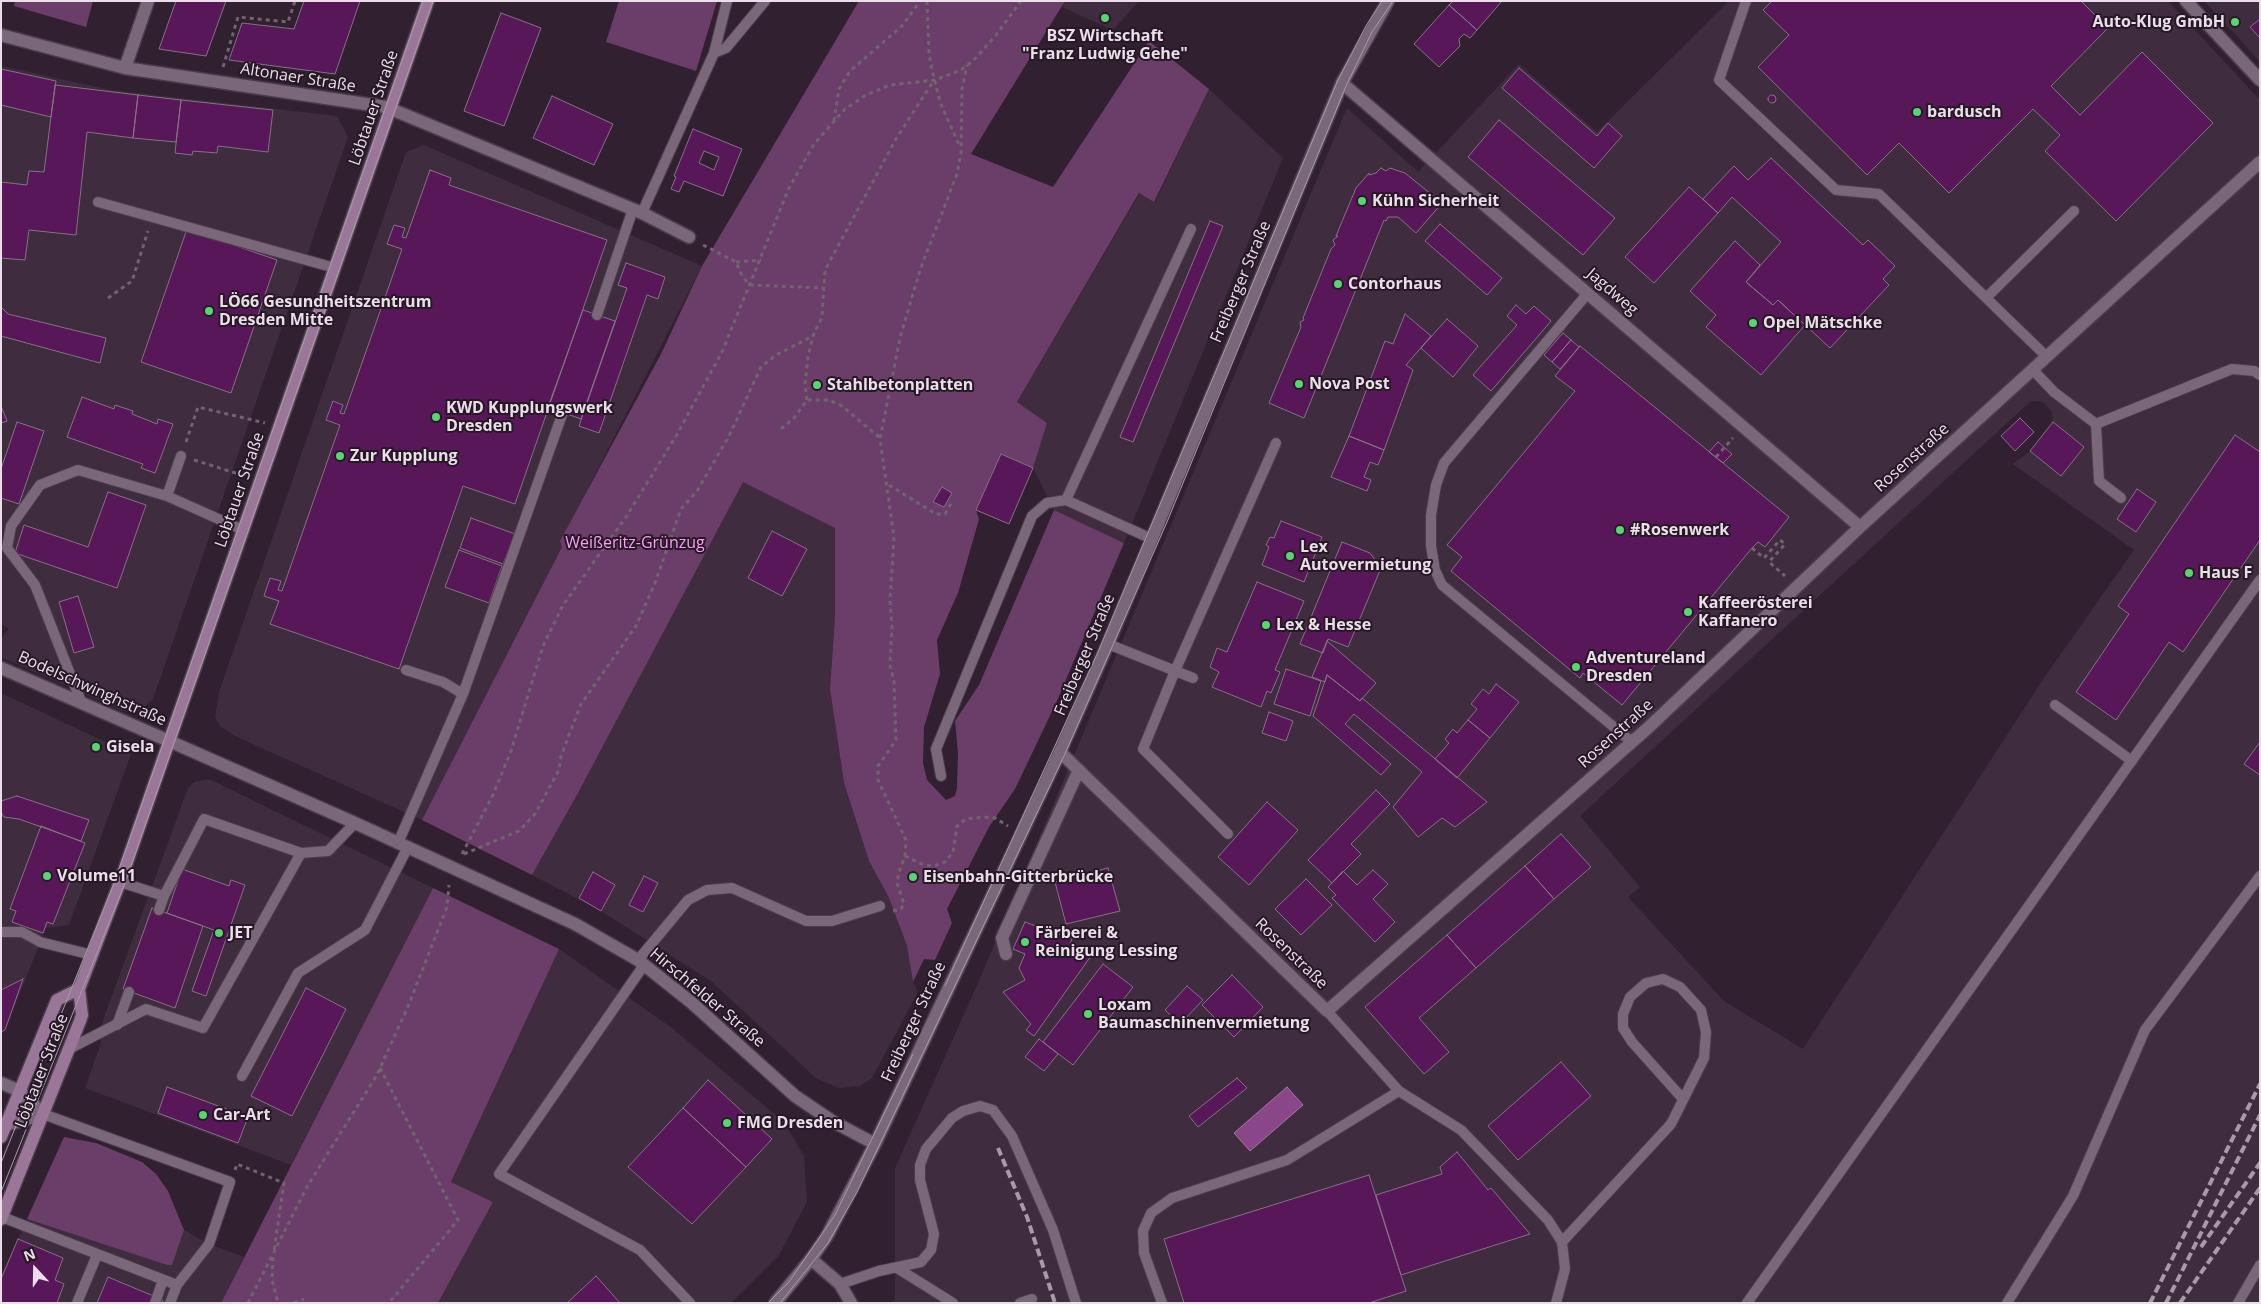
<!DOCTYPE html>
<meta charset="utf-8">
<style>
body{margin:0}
#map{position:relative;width:2261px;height:1304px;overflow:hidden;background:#312130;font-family:"Open Sans",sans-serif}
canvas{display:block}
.frame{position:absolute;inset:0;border:2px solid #eadfe9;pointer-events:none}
.north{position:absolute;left:10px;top:1244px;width:50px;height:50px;-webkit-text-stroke:4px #271826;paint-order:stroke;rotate:339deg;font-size:14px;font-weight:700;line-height:20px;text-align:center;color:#eadfe9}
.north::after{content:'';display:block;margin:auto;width:18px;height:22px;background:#eadfe9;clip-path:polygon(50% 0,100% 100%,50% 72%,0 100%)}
</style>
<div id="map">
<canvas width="2261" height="1304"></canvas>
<div class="frame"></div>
<div class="north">N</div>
</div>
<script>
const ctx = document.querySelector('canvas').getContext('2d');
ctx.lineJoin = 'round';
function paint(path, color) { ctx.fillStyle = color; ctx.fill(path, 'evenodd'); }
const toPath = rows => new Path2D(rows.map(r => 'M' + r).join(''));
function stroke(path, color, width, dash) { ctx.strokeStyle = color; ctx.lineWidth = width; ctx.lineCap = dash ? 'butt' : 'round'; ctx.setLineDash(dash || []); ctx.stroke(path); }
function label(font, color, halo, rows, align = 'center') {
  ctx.font = font + ' "Open Sans",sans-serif'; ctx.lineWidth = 4; ctx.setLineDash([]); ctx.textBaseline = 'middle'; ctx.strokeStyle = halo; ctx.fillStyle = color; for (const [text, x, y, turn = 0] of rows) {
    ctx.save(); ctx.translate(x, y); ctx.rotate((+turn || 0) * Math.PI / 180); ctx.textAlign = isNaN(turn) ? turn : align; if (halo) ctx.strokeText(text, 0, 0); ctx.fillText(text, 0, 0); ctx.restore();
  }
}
const built = toPath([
 [1065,1,1139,1,1113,30,1062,7],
 [1729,1,2168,1,2260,100,2260,1303,888,1303,895,1301,895,1168,978,983,1347,108,1418,172,1519,64,1597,132],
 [2031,401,2043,402,2052,412,2053,422,2030,451,2013,464,2134,550,2044,678,1803,1049,1724,1001,1628,897,1640,887,1580,816],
 [2204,1,2260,1,2260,62,2233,32],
 [1,66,111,90,337,116,348,137,153,699,139,712,123,711,1,657,1,639,9,628,1,624],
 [1209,89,1283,158,1124,543,1054,510,1033,468,1047,423,1017,402,1140,193,1155,202],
 [424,145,702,266,561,541,563,547,422,820,235,736,220,726,215,717,219,692,406,152],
 [743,481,835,528,835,617,830,689,844,783,869,861,889,898,907,946,913,982,918,992,872,1078,860,1086,839,1088,817,1079,712,982,601,911,532,875,577,795],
 [1,693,131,754,69,925,46,928,5,1030,1,1032],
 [209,779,433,888,291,1165,85,1088,100,1046,103,1020,188,788,194,782],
 [559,949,672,1028,784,1122,804,1156,807,1202,779,1255,731,1303,438,1303,493,1202,451,1182],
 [27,1219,167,1265,172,1264,184,1230,209,1244,244,1257,221,1303,1,1303,1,1279]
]);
const green = toPath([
 [15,1,93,1,86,27,14,6],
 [619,1,717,1,696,71,606,42],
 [859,1,1065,1,971,154,1053,187,1149,41,1209,89,1154,202,1139,193,1017,402,1047,423,1033,468,1001,454,976,510,979,519,958,593,937,640,940,674,924,727,923,763,927,780,946,800,955,796,957,788,958,753,955,721,979,685,1054,510,1124,543,1056,703,1015,789,989,827,947,909,952,923,935,960,924,959,913,982,907,946,889,898,869,861,844,783,830,689,835,617,835,528,743,482,577,795,532,875,422,820,562,547,560,541,661,354,702,266],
 [433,888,559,949,451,1182,493,1202,438,1303,221,1303],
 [64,1137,96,1143,142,1162,156,1174,168,1191,184,1230,172,1265,167,1265,27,1219]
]);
const water = toPath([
 [1287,1087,1303,1105,1250,1151,1234,1133,1287,1087]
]);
const building = toPath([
 [176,1,226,1,206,56,159,49,176,1],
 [304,1,360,1,335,74,229,60,242,23,294,29,304,1],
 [1453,1,1502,1,1477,30,1449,5,1453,1],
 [1772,1,2081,1,2108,28,2051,86,2080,115,2142,52,2213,123,2116,221,2045,151,2060,135,2033,109,1949,193,1899,143,1867,175,1758,67,1789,35,1763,10,1772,1],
 [1449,5,1477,30,1470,38,1464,34,1459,39,1460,46,1439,67,1414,44,1449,5],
 [501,13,541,28,504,126,464,111,501,13],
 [2260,19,2260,36,2259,37,2250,27,2260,19],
 [1519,68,1597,136,1608,123,1622,136,1594,168,1502,88,1519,68],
 [1,69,56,81,51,117,1,105,1,69],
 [55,85,138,95,133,138,87,132,76,235,29,230,25,260,1,258,1,182,27,185,29,171,44,172,55,85],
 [138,95,181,100,176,142,133,138,138,95],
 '1768 99a4 4 0 1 1 8 0a4 4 0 1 1-8 0Z',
 [552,96,613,124,594,165,533,138,552,96],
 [181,100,273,110,268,152,218,146,217,153,193,151,192,155,175,153,181,100],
 [1499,120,1615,218,1583,255,1468,157,1499,120],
 [693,129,742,149,723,196,684,181,679,192,671,189,676,177,674,176,693,129],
 [704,151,719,157,714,170,699,163,704,151],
 [1771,158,1863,245,1868,240,1895,266,1883,279,1889,285,1830,348,1778,300,1773,305,1746,282,1781,242,1732,197,1718,213,1703,199,1734,166,1748,180,1771,158],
 [1381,168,1386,171,1390,168,1405,173,1442,203,1416,233,1398,217,1388,217,1386,221,1384,220,1304,418,1269,403,1301,327,1300,322,1304,320,1303,318,1331,249,1335,245,1333,240,1338,236,1336,236,1356,188,1369,173,1369,175,1376,173,1381,168],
 [430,170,451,178,449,185,607,240,515,504,463,486,399,669,270,624,279,601,264,596,270,578,281,581,278,590,282,591,340,425,326,420,333,401,343,405,340,413,344,414,402,249,387,244,394,225,405,228,402,237,406,238,430,170],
 [1689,187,1718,213,1654,283,1625,257,1689,187],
 [1210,221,1223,226,1133,442,1120,437,1210,221],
 [1440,224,1502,278,1487,295,1425,241,1440,224],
 [187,229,277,260,231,393,141,362,187,229],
 [1735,241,1760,265,1746,282,1773,305,1778,300,1805,325,1761,375,1706,327,1716,315,1690,291,1735,241],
 [626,263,665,277,658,299,647,295,599,433,579,426,627,288,618,285,626,263],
 [1516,305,1526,314,1534,306,1551,321,1491,391,1473,375,1517,325,1507,316,1516,305],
 [1,307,8,314,106,338,100,363,1,336,1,307],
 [583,310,615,321,581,419,548,407,583,310],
 [1405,314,1431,336,1406,365,1413,370,1384,450,1349,436,1385,341,1393,344,1405,314],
 [1447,319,1478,346,1453,377,1421,348,1447,319],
 [1563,333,1571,340,1552,362,1544,355,1563,333],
 [1571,340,1579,347,1560,369,1552,362,1571,340],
 [1580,346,1789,517,1765,547,1758,542,1752,548,1622,705,1583,673,1580,678,1451,571,1462,557,1447,545,1575,391,1555,376,1580,346],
 [82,397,114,409,115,405,133,411,132,414,157,424,158,419,173,424,155,473,141,468,143,464,67,437,82,397],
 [1,406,7,421,1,423,1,406],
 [2020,418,2034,432,2015,451,2001,436,2020,418],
 [17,422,44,431,19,504,1,498,1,469,17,422],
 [2053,422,2084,447,2061,476,2030,451,2053,422],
 [2235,435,2260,452,2260,540,2183,652,2169,642,2116,720,2076,692,2129,614,2118,606,2235,435],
 [1349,436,1384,450,1378,465,1370,462,1364,477,1371,480,1367,491,1331,477,1349,436],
 [1718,442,1732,454,1723,463,1709,452,1718,442],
 [1001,454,1033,468,1009,524,976,510,1001,454],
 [942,487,952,493,944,507,933,502,942,487],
 [2137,489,2156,502,2136,532,2117,519,2137,489],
 [108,492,146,505,117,588,15,553,24,525,88,547,108,492],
 [471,518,515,534,503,564,460,548,471,518],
 [1281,521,1322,537,1304,582,1262,565,1269,547,1266,545,1270,537,1274,538,1281,521],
 [772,531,807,549,782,596,748,578,772,531],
 [1342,542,1370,553,1381,568,1348,647,1328,639,1323,653,1300,644,1342,542],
 [459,550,502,566,489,603,445,587,459,550],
 [1257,582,1304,601,1275,670,1280,672,1271,693,1267,691,1261,707,1212,687,1219,672,1210,667,1217,648,1227,652,1257,582],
 [78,596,94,647,74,653,59,602,78,596],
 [1327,641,1376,683,1360,701,1327,675,1325,682,1312,677,1327,641],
 [1286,669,1321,681,1310,716,1274,704,1286,669],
 [1327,675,1360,701,1362,698,1487,802,1455,827,1442,818,1418,837,1393,807,1422,772,1354,714,1345,724,1391,764,1381,775,1313,716,1327,675],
 [1496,684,1519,702,1490,738,1468,720,1477,709,1471,704,1483,689,1489,694,1496,684],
 [1269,712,1293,721,1286,741,1262,733,1269,712],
 [1468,720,1490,738,1457,778,1435,759,1449,743,1445,739,1453,729,1457,733,1468,720],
 [2260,742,2260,775,2244,764,2260,742],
 [1376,790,1390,804,1351,844,1361,854,1332,883,1308,860,1376,790],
 [17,796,89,820,81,841,19,819,4,817,1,812,1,801,17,796],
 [1267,802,1298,830,1249,885,1218,857,1267,802],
 [41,826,85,843,53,924,47,922,43,933,12,922,16,911,10,909,41,826],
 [1561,834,1591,867,1554,899,1525,866,1561,834],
 [1525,866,1554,899,1476,968,1447,935,1525,866],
 [1108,868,1120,911,1066,924,1055,882,1108,868],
 [182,869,229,886,231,880,245,885,206,996,192,991,214,930,167,913,182,869],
 [1373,870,1388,884,1373,899,1395,922,1375,942,1332,898,1336,895,1328,887,1343,871,1357,885,1373,870],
 [593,872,615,885,601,911,579,898,593,872],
 [644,876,658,883,643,912,629,905,644,876],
 [1306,879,1332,905,1301,935,1275,909,1306,879],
 [152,908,203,926,175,1008,123,989,152,908],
 [1025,922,1072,939,1070,944,1091,956,1034,1036,1026,1030,1031,1024,1003,992,1025,980,1019,968,1025,954,1013,949,1025,922],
 [1447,935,1476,968,1419,1018,1449,1052,1424,1074,1365,1007,1447,935],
 [1103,964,1133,987,1073,1065,1043,1042,1103,964],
 [1232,975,1263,1007,1234,1037,1202,1005,1232,975],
 [23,979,5,1030,1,1032,1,990,23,979],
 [1187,986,1203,1000,1180,1024,1165,1010,1187,986],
 [306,988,346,1009,292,1116,251,1096,306,988],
 [1039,1039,1058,1054,1044,1071,1025,1057,1039,1039],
 [1561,1062,1591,1096,1518,1160,1488,1126,1561,1062],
 [1237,1078,1247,1088,1198,1127,1189,1116,1237,1078],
 [708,1080,772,1139,746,1167,683,1108,708,1080],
 [167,1087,248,1117,238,1143,158,1113,167,1087],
 [683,1108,746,1167,692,1224,628,1167,683,1108],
 [1457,1152,1488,1190,1491,1188,1530,1234,1401,1275,1376,1195,1442,1174,1440,1167,1457,1152],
 [1369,1175,1406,1291,1369,1303,1184,1303,1164,1239,1369,1175],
 [18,1239,63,1258,55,1280,64,1284,57,1303,1,1303,1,1279,18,1239],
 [596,1276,620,1303,567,1303,596,1276],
 [108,1277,163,1300,162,1303,97,1303,108,1277]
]);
const path = toPath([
 [927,1,929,53,932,70,940,102,960,147],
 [223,67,238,17,288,22,295,1],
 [834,121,839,89,850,71,902,26,920,1],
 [703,245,736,262,743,278,751,285,823,288],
 [736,262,761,260],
 [108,298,132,281,148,231],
 [807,400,805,385,808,357,813,336,822,317,825,270,896,139,934,80],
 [781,429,794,418,807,400,829,400,842,406,880,438],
 [186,442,198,407,265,423],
 [1716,457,1733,438],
 [194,460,245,476],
 [889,485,936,514,945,514,953,500],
 [1752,548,1764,558,1780,540,1785,544,1769,562,1785,576],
 [462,854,493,795,511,751,543,646,563,605,626,517,676,436,722,352,789,188,814,144,845,109,866,95,890,85,935,80,961,70,973,61,996,35,1021,1],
 [464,854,519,831,535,814,559,770,561,756,581,704,636,626,655,583,681,509,697,491,729,436,761,367,776,355,813,336],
 [905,856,924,865,934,866,945,862,953,852,957,826,966,819,984,817,995,818,1008,826],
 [893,911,901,909,904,904,897,883,899,872,905,856,906,840,878,780,878,766,896,740,894,681,890,665,892,627,890,601,894,537,880,439,900,338,920,270,957,174,961,152,962,89,967,65],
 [380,1068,458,1220,389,1303],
 [235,1170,237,1164,284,1183,274,1251],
 [273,1257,272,1280,278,1303],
 [248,1303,308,1185,377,1075,409,1004,447,907,449,885],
 [294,1303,304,1299]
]);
const service = toPath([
 [1746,1,1719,80,1836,190,1879,194,2047,357],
 [714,53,726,48,765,1],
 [98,202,335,268],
 [642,213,714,53,727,1],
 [1588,293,1444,463,1436,485,1431,515,1431,546,1435,570,1442,585,1632,742],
 [1987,297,2074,211],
 [597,315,633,209],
 [2033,370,2054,392,2096,424,2099,481,2121,498],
 [2096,424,2232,369,2254,371,2260,375],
 [181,456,167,496,243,530],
 [1066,500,1191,229],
 [1108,644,1193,678],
 [406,670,443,682,463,694],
 [82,704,35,585,7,548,11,526,40,485,78,470,167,496],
 [2055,705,2132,761],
 [941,776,936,749,1032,516,1047,503,1066,500,1152,539],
 [1228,834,1143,749,1175,671,1276,443],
 [398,843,463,694,563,412],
 [120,882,164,896,204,819,301,853],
 [159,910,164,896],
 [1,932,22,932,40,942,92,955],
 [638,960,688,900,707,890,732,888,806,921,832,921,880,906],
 [644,965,499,1174,640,1250,690,1303],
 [1327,1011,1399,1091,1461,1130,1548,1220,1562,1242,1565,1269,1556,1303],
 [117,1025,129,992],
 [69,1049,146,1009,203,1028,301,853,328,851,355,823],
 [242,1076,298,973,365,930,408,847],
 [43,1114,230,1182,209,1244,177,1285,170,1303],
 [2,1217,177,1285],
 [1562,1242,1671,1124,1704,1058,1706,1032,1701,1010,1680,987,1663,979,1646,983,1630,997,1623,1014,1623,1028,1632,1042,1683,1099],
 [897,1268,953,1303],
 [840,1284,879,1271,921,1262,931,1250,934,1234,920,1180,920,1165,926,1149,952,1118,963,1111,980,1106,993,1110,1012,1136,1053,1230,1076,1303],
 [77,1303,97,1255],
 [155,1303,163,1280],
 [1020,1303,1032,1299],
 [1162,1303,1144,1253,1143,1231,1151,1213,1172,1198,1287,1160,1399,1091],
 [1747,1303,2260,580],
 [2007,1303,2073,1196,2145,1030,2260,876],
 [2238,1303,2260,1265]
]);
const minor = toPath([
 [2186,1,2260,80],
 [1,35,125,68,386,107,642,213,689,237],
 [125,68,148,1],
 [1342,83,1860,527],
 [1,668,169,741],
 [1060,752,1327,1011,1649,727,1860,527,2260,162],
 [1006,954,1002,938,1079,770],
 [811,1259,840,1284,851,1303]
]);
const tertiary = toPath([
 [169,741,355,823,575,924,638,960,692,1003,795,1096,832,1121,875,1144],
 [1,1083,20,1091,43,1114,6,1125,1,1124],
 [775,1303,811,1259,827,1236,875,1144,1060,752,1108,644,1342,83,1388,1]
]);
const secondary = toPath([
 [1,1137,57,1000,79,989],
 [1,1219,80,1021,82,1015,79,989,120,882,428,1]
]);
const tram = toPath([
 [945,986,1098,652,1338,80,1366,26,1382,1],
 [1,1163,115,881,423,1],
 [1,1192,125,883,433,1],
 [768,1303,789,1282,835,1215,913,1054],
 [780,1303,828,1243,857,1192,1064,756,1167,522,1346,86,1372,32,1393,1]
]);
const rail = toPath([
 [998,1148,1027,1217,1055,1303],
 [2201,1247,2260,1163],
 [2150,1303,2260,1084],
 [2166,1303,2260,1115],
 [2180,1303,2260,1188]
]);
const markers = [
 [1105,18,5,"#57d570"],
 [2235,22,5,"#57d570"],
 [1917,112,5,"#57d570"],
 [1362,201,5,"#57d570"],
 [1338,284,5,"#57d570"],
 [209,311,5,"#57d570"],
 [1753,323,5,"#57d570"],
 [1299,384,5,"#57d570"],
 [817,385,5,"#57d570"],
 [436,417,5,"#57d570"],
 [340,456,5,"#57d570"],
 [1620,530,5,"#57d570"],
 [1290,556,5,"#57d570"],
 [2189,573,5,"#57d570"],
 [1688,612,5,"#57d570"],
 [1266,625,5,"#57d570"],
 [1576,667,5,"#57d570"],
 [96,747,5,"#57d570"],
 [47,876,5,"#57d570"],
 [913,877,5,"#57d570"],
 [219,933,5,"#57d570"],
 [1025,942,5,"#57d570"],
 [1088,1014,5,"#57d570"],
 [203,1115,5,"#57d570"],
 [727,1123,5,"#57d570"]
];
const poiNames = [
 ["Auto-Klug GmbH",2225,22,"right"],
 ["BSZ Wirtschaft",1105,36,"center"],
 ["\"Franz Ludwig Gehe\"",1105,54,"center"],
 ["bardusch",1927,112],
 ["Kühn Sicherheit",1372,201],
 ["Contorhaus",1348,284],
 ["LÖ66 Gesundheitszentrum",219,302],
 ["Dresden Mitte",219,320],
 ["Opel Mätschke",1763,323],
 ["Nova Post",1309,384],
 ["Stahlbetonplatten",827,385],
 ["KWD Kupplungswerk",446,408],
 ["Dresden",446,426],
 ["Zur Kupplung",350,456],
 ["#Rosenwerk",1630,530],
 ["Lex",1300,547],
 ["Autovermietung",1300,565],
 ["Haus F",2199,573],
 ["Kaffeerösterei",1698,603],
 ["Kaffanero",1698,621],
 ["Lex & Hesse",1276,625],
 ["Adventureland",1586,658],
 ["Dresden",1586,676],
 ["Gisela",106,747],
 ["Volume11",57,876],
 ["Eisenbahn-Gitterbrücke",923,877],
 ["JET",229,933],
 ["Färberei &",1035,933],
 ["Reinigung Lessing",1035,951],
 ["Loxam",1098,1005],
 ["Baumaschinenvermietung",1098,1023],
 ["Car-Art",213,1115],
 ["FMG Dresden",737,1123]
];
const streetNames = [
 ["Altonaer Straße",298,78,9],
 ["Löbtauer Straße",374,108,-71],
 ["Freiberger Straße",1241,282,-67],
 ["Jagdweg",1612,292,41],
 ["Rosenstraße",1912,458,-42],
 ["Löbtauer Straße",240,490,-71],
 ["Freiberger Straße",1085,655,-67],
 ["Bodelschwinghstraße",92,689,24],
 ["Rosenstraße",1616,734,-42],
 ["Rosenstraße",1291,954,44],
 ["Hirschfelder Straße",707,998,40],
 ["Freiberger Straße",914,1022,-65],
 ["Löbtauer Straße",42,1071,-69]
];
const parkNames = [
 ["Weißeritz-Grünzug",635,543]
];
paint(built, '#3f2c3e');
paint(green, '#6a3e69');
paint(water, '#894789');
stroke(water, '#a675a6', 1);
paint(building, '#571758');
stroke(building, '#857284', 1);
stroke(service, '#4a3d4a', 12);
stroke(minor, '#4a3d4a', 15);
stroke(tertiary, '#4a3d4a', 15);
stroke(secondary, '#4a3d4a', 15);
stroke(path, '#716370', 3, [4, 4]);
stroke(service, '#7a6779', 10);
stroke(minor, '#7a6779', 12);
stroke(tertiary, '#7a6779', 12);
stroke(secondary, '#9a7698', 12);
stroke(tram, '#a89ba7', 1);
stroke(rail, '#a89ba7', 4, [8, 4]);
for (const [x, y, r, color] of markers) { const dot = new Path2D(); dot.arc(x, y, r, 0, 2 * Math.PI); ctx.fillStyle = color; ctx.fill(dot); stroke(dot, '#271826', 2); }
label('bold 16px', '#eadfe9', '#271826', poiNames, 'left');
label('16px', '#eadfe9', '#271826', streetNames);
label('16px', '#fa9ff8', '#271826', parkNames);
</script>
